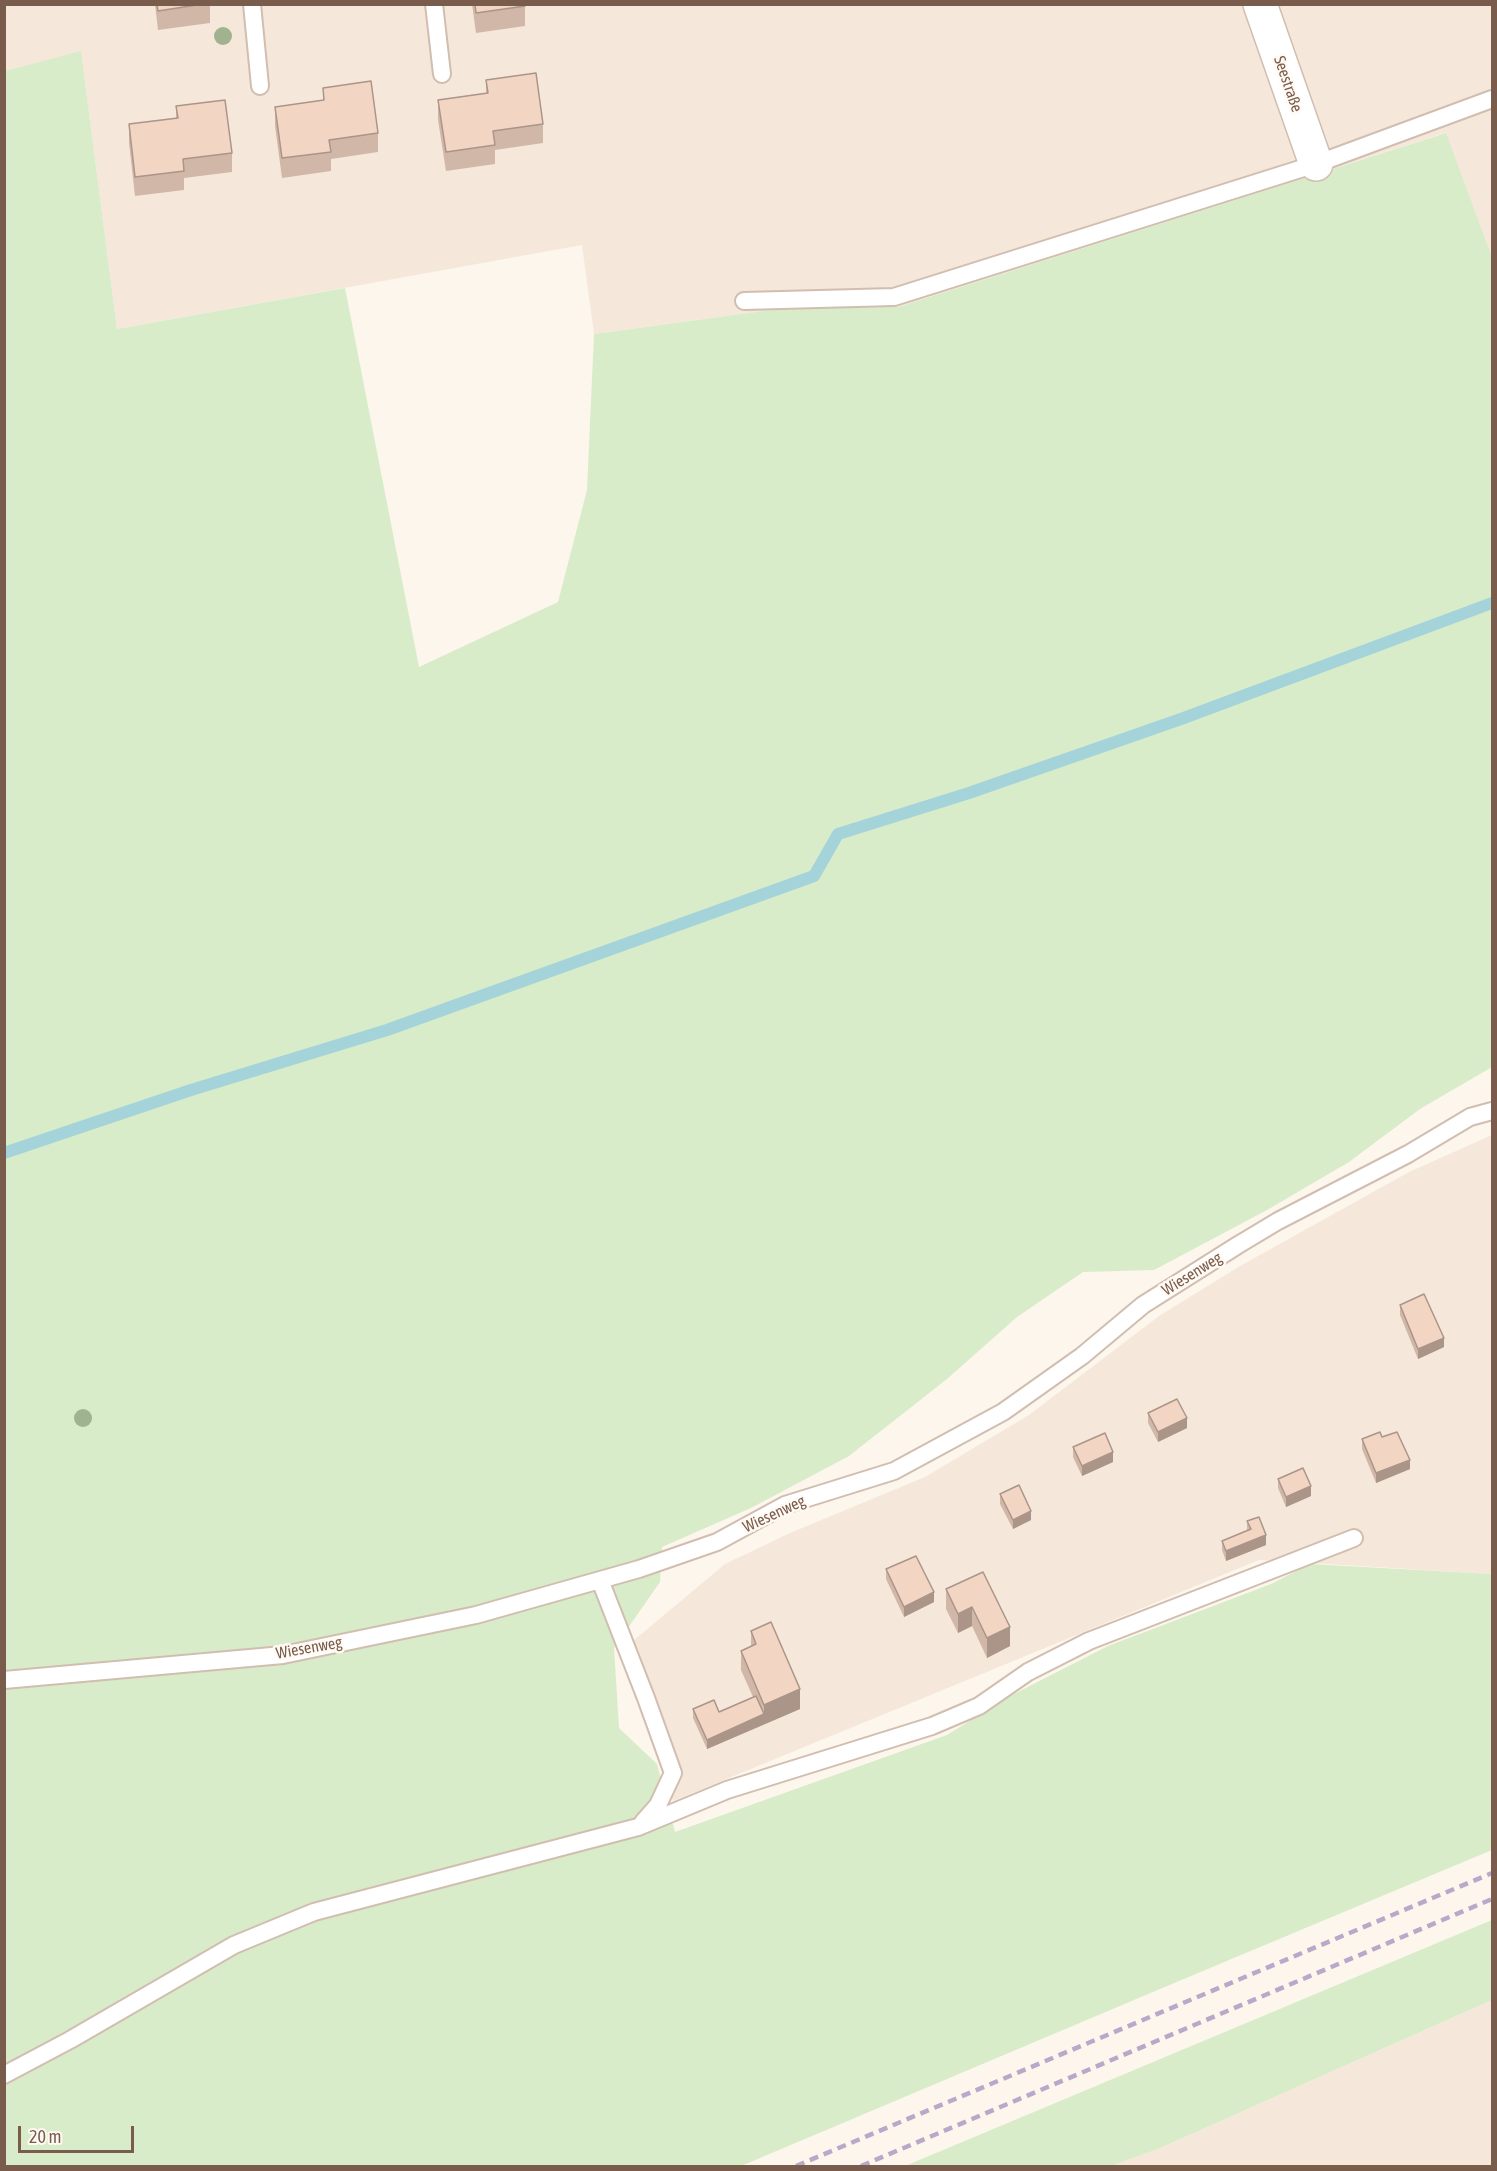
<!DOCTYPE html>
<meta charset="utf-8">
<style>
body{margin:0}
#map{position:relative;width:1497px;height:2171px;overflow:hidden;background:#fdf6ec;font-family:"Asap Condensed",sans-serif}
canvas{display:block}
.frame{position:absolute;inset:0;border:6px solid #7a5c4d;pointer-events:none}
.scale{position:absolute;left:18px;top:2126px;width:116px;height:27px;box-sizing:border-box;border:3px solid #7a5c4d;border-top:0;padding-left:8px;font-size:18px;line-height:21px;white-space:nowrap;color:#7a5c4d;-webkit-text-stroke:4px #fffaf3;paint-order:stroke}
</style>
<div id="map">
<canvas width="1497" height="2171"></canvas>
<div class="frame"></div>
<div class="scale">20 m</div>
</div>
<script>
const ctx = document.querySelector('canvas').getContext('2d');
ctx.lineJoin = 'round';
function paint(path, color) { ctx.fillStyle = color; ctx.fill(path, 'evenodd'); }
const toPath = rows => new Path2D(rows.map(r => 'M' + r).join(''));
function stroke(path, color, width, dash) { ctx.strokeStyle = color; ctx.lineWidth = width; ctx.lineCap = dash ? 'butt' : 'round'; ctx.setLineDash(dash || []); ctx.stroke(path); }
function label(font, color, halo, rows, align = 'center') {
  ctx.font = font + ' "Asap Condensed",sans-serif'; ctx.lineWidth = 5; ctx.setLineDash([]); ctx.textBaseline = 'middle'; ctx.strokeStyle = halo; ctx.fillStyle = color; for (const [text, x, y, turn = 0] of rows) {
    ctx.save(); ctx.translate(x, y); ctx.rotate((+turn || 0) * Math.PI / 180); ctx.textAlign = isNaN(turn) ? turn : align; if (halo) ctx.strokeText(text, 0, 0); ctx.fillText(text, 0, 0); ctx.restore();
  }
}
const residential = toPath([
 [5,4,1492,5,1492,257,1445,133,898,307,785,308,594,334,582,245,117,329,81,52,5,71],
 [1492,1135,1492,1574,1259,1560,673,1801,621,1651,725,1564,790,1533,925,1477,1029,1415,1159,1316,1240,1266,1409,1172],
 [1492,2000,1492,2166,1111,2166,1158,2149]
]);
const green = toPath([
 [81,51,117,329,345,288,419,667,558,602,587,490,594,334,785,308,898,307,1446,133,1492,257,1492,1067,1420,1109,1349,1162,1267,1210,1154,1270,1083,1272,1017,1317,947,1379,849,1456,751,1508,662,1547,660,1582,614,1648,619,1728,657,1764,675,1832,947,1735,1010,1696,1108,1646,1271,1584,1310,1564,1492,1574,1492,1850,1198,1973,741,2166,5,2166,5,71],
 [1492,1920,1492,2000,1158,2149,1111,2166,905,2166]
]);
const stream = toPath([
 [4,1153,191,1090,387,1030,814,876,838,834,969,793,1181,719,1492,603]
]);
const lane = toPath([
 [252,4,260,86],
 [434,4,442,74],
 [744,301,894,297,1316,164,1492,99],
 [600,1580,646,1698,673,1773,658,1805,643,1822],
 [4,1680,283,1655,476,1615,639,1569,717,1542,785,1505,894,1471,1003,1412,1082,1356,1143,1305,1238,1245,1278,1221,1408,1154,1470,1117,1492,1111],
 [4,2075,70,2040,234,1945,314,1912,638,1827,727,1790,932,1726,979,1706,1028,1672,1089,1641,1354,1538]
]);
const street = toPath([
 [1260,4,1316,164]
]);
const rail = toPath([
 [796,2166,1492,1873],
 [861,2166,1492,1899]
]);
const trees = [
 [223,36],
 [83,1418]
];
const wall = toPath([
 [155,4,210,4,210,23,158,30],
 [472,4,525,4,525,26,476,33],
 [486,80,543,124,543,143,495,150,495,164,446,171,438,120,438,100,486,93],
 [323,88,378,133,378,152,331,159,331,171,282,178,275,126,275,107,323,100],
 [176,106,232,153,232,172,184,178,184,190,135,196,129,143,129,124,176,118],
 [1400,1305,1444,1347,1418,1359,1400,1315],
 [1148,1413,1187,1428,1158,1442,1148,1423],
 [1382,1437,1410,1469,1376,1483,1362,1449,1362,1439],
 [1073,1447,1113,1462,1082,1476,1073,1457],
 [1278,1479,1311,1496,1286,1507,1278,1488],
 [1000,1494,1031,1520,1013,1529,1000,1504],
 [1247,1521,1266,1545,1226,1561,1222,1550,1222,1541,1247,1530],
 [886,1569,934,1602,904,1617,886,1579],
 [983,1572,1010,1646,987,1658,972,1626,958,1633,946,1609,946,1589],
 [751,1631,800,1709,707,1749,693,1718,693,1709,719,1712,753,1697,741,1670,741,1651,751,1646]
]);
const shadedWall = toPath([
 [1444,1338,1444,1347,1418,1359,1418,1349],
 [1187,1418,1187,1428,1158,1442,1158,1432],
 [1113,1452,1113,1462,1082,1476,1082,1466],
 [1410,1460,1410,1469,1376,1483,1376,1473],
 [1311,1486,1311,1496,1286,1507,1286,1497],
 [1031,1511,1031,1520,1013,1529,1013,1520],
 [1266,1535,1266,1545,1226,1561,1226,1551],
 [934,1592,934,1602,904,1617,904,1607],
 [972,1607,972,1626,958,1633,958,1614],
 [1010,1627,1010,1646,987,1658,987,1638],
 [800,1689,800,1709,707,1749,707,1740,764,1714,764,1705]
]);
const building = toPath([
 [157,4,203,4,158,11,157,4],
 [475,4,525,4,525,6,476,13,475,4],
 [536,73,543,124,493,131,495,145,446,152,438,100,488,93,486,80,536,73],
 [371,81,378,133,329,140,331,152,282,158,275,107,324,100,323,88,371,81],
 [225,100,232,153,183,159,184,171,135,177,129,124,178,118,176,106,225,100],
 [1424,1294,1444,1338,1418,1349,1400,1305,1424,1294],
 [1177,1399,1187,1418,1158,1432,1148,1413,1177,1399],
 [1380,1432,1382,1437,1397,1432,1410,1460,1376,1473,1362,1439,1380,1432],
 [1105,1433,1113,1452,1082,1466,1073,1447,1105,1433],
 [1303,1468,1311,1486,1286,1497,1278,1479,1303,1468],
 [1019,1485,1031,1511,1013,1520,1000,1494,1019,1485],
 [1259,1517,1266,1535,1226,1551,1222,1541,1251,1529,1247,1521,1259,1517],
 [916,1556,934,1592,904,1607,886,1569,916,1556],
 [983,1572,1010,1627,987,1638,972,1607,958,1614,946,1589,983,1572],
 [771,1622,800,1689,764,1705,741,1651,756,1644,751,1631,771,1622],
 [756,1696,764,1714,707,1740,693,1709,714,1700,719,1712,756,1696]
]);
const streetNames = [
 ["Seestraße",1288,84,71],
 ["Wiesenweg",1192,1274,-32],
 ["Wiesenweg",774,1514,-25],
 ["Wiesenweg",309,1648,-10]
];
paint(residential, '#f5e8da');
paint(green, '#d8ecc9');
stroke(stream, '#a5d3da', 12);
stroke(lane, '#d1beb0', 20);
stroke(street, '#d1beb0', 36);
stroke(lane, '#fff', 16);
stroke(street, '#fff', 33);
stroke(rail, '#b9a8c9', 4.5, [9, 6]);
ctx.fillStyle = '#a0b28e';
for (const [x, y] of trees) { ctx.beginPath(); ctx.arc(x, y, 9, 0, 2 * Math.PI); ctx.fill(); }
paint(wall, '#d1b7a8');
paint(shadedWall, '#aa9588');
paint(building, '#f3d5c3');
stroke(building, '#aa9588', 1.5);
label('16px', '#7a5c4d', '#fffaf3', streetNames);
</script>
